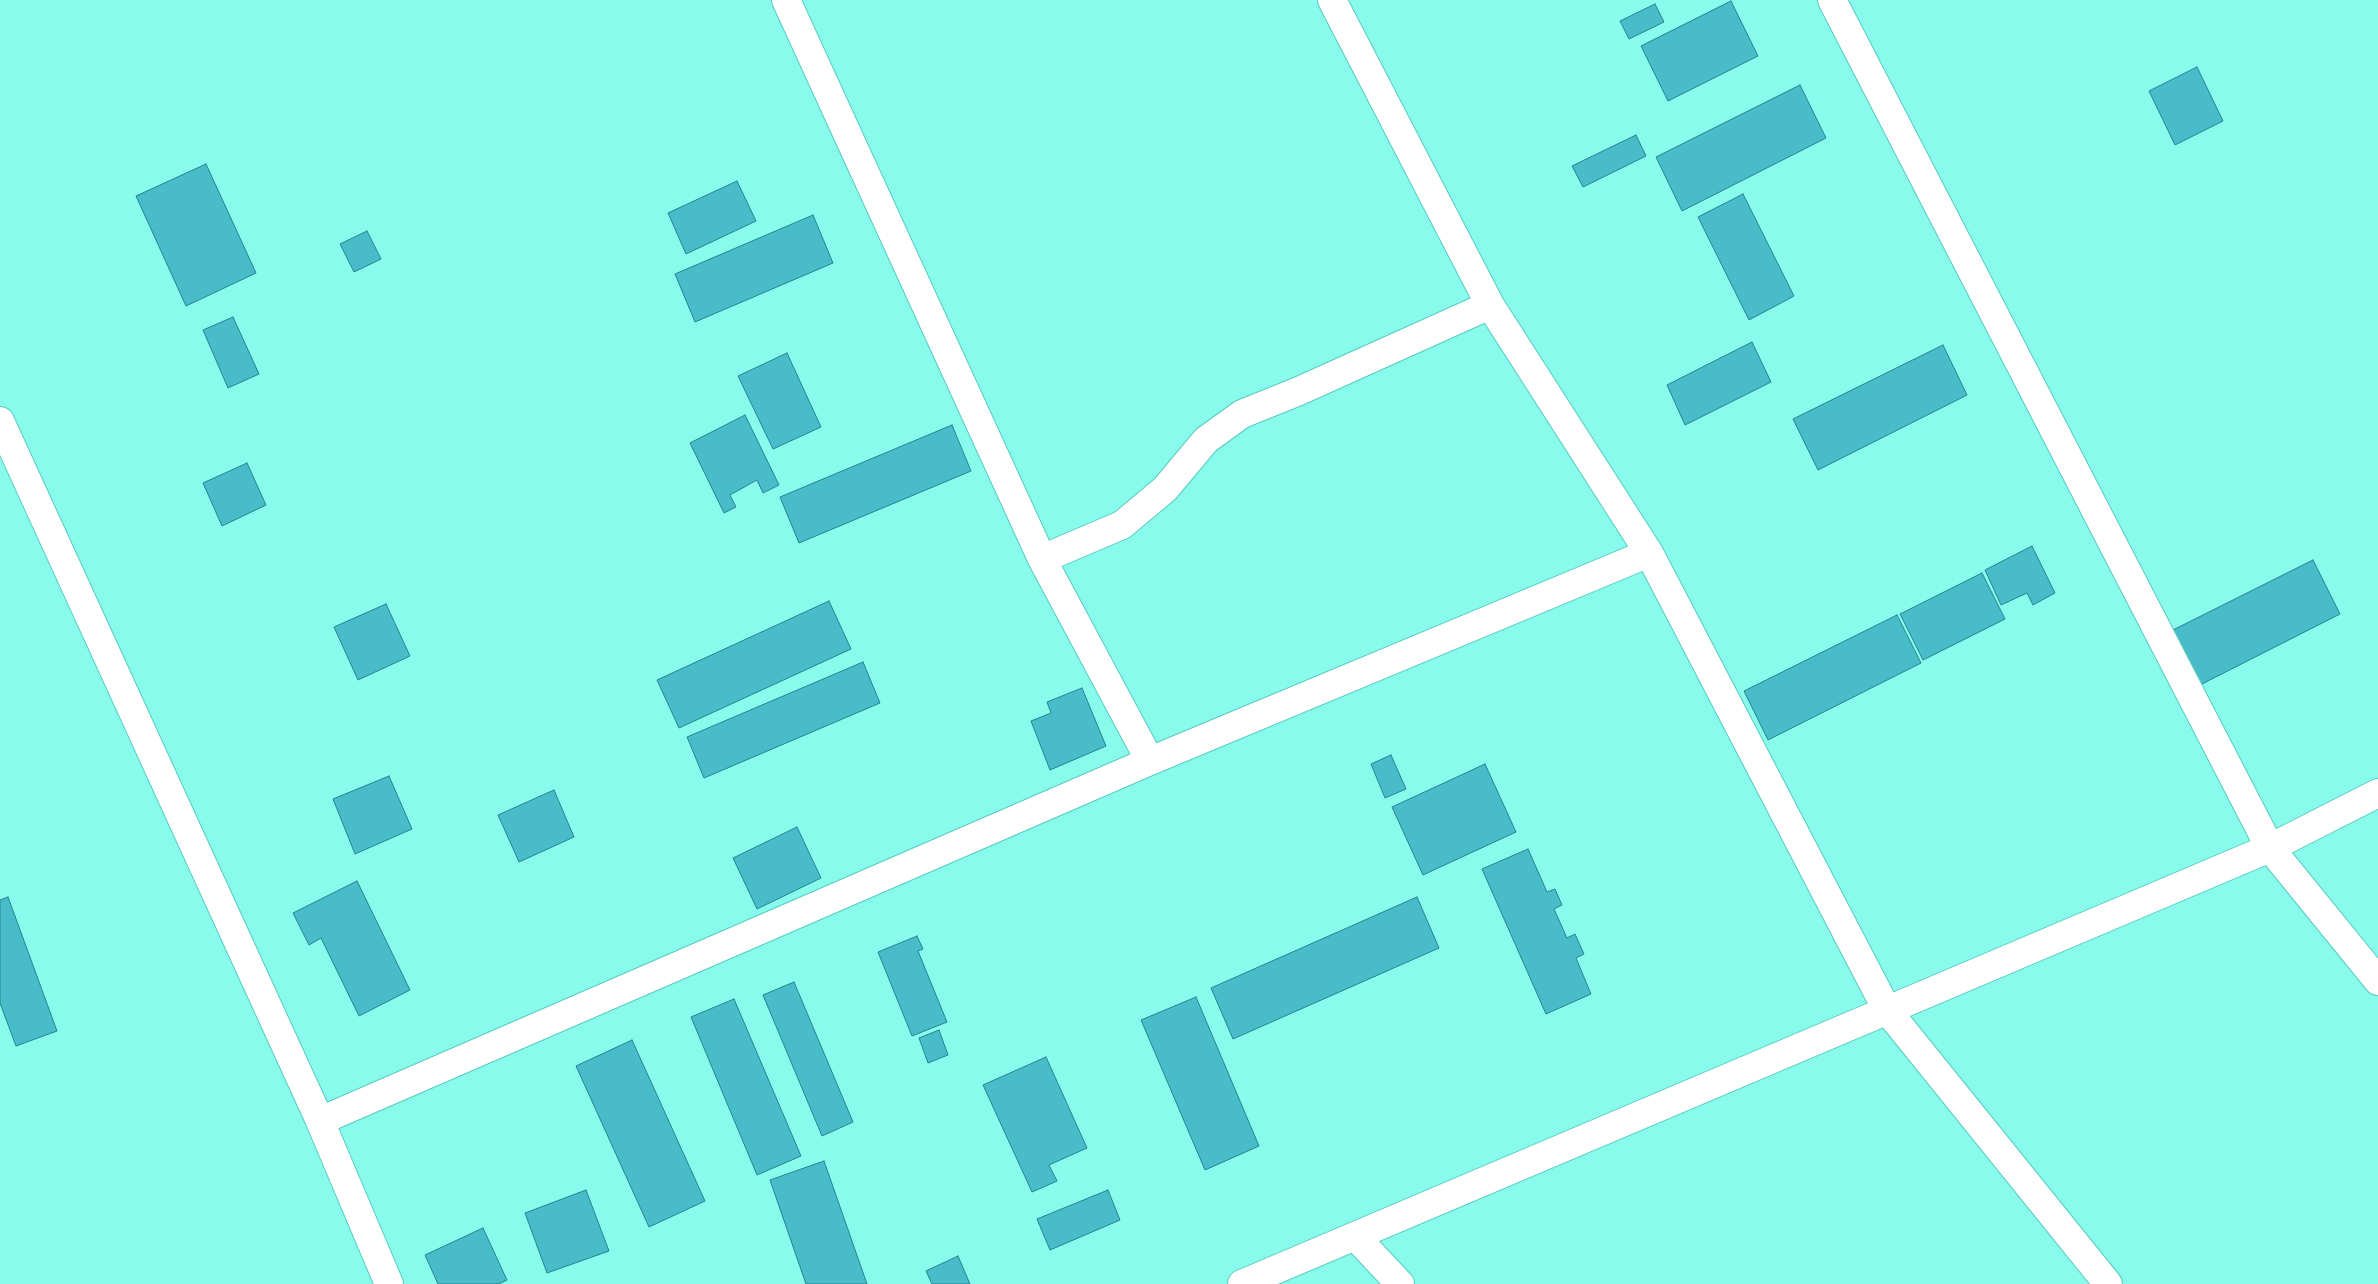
<!DOCTYPE html>
<style>
body{margin:0}
canvas{display:block;background:#89fbec}
</style>
<canvas width="2378" height="1284"></canvas>
<script>
const ctx = document.querySelector('canvas').getContext('2d');
ctx.lineJoin = 'round';
function paint(path, color) { ctx.fillStyle = color; ctx.fill(path, 'evenodd'); }
const toPath = rows => new Path2D(rows.map(r => 'M' + r).join(''));
function stroke(path, color, width, dash) { ctx.strokeStyle = color; ctx.lineWidth = width; ctx.lineCap = dash ? 'butt' : 'round'; ctx.setLineDash(dash || []); ctx.stroke(path); }
const building = toPath([
 [1731,1,1758,56,1668,101,1641,46,1731,1],
 [1655,4,1664,22,1629,39,1620,21,1655,4],
 [2197,67,2223,121,2175,145,2149,91,2197,67],
 [1800,85,1826,138,1682,211,1656,157,1800,85],
 [1636,135,1646,156,1583,187,1572,166,1636,135],
 [206,164,256,273,186,306,136,196,206,164],
 [737,181,756,221,686,254,668,213,737,181],
 [1743,194,1794,296,1749,320,1698,217,1743,194],
 [813,215,833,263,695,322,675,274,813,215],
 [367,231,381,259,354,272,340,244,367,231],
 [233,317,259,374,228,388,203,330,233,317],
 [1752,342,1771,382,1685,425,1667,385,1752,342],
 [1943,345,1967,395,1818,470,1793,419,1943,345],
 [787,353,821,427,773,449,738,376,787,353],
 [745,415,779,485,763,493,757,480,730,495,736,507,724,513,690,443,745,415],
 [952,425,971,471,799,543,780,497,952,425],
 [247,463,266,505,222,526,203,483,247,463],
 [2032,546,2055,593,2033,605,2027,593,2001,605,1985,570,2032,546],
 [2313,560,2340,614,2198,686,2171,631,2313,560],
 [1982,573,2005,619,1923,660,1900,614,1982,573],
 [829,601,851,649,679,728,657,680,829,601],
 [386,604,410,656,358,680,334,627,386,604],
 [1897,615,1921,663,1768,740,1744,691,1897,615],
 [863,662,880,703,704,778,687,737,863,662],
 [1082,688,1106,746,1050,770,1031,721,1051,713,1047,702,1082,688],
 [1391,755,1406,789,1385,798,1371,764,1391,755],
 [1485,764,1516,832,1423,875,1392,807,1485,764],
 [389,776,412,829,355,854,333,799,389,776],
 [554,790,574,837,519,862,498,815,554,790],
 [797,827,821,878,757,909,733,858,797,827],
 [1528,849,1547,892,1555,889,1562,905,1554,909,1567,938,1575,934,1584,954,1576,958,1591,994,1546,1014,1482,869,1528,849],
 [357,881,410,990,359,1016,321,938,309,945,293,913,357,881],
 [8,897,57,1031,16,1046,0,1003,0,900,8,897],
 [1417,897,1439,948,1233,1039,1211,988,1417,897],
 [917,936,923,949,918,951,947,1022,912,1036,878,952,917,936],
 [794,982,853,1122,822,1136,763,995,794,982],
 [1196,997,1259,1146,1205,1170,1141,1020,1196,997],
 [734,999,801,1156,757,1175,691,1017,734,999],
 [939,1030,948,1055,928,1063,919,1038,939,1030],
 [632,1040,705,1201,649,1227,576,1066,632,1040],
 [1046,1057,1087,1148,1049,1165,1057,1181,1032,1192,983,1085,1046,1057],
 [824,1161,867,1284,806,1284,770,1180,824,1161],
 [586,1190,609,1251,547,1273,525,1213,586,1190],
 [1108,1190,1120,1220,1050,1250,1037,1219,1108,1190],
 [483,1228,507,1280,499,1284,438,1284,425,1255,483,1228],
 [958,1256,970,1284,932,1284,926,1271,958,1256]
]);
const minor = toPath([
 [786,0,1042,559,1150,761],
 [1332,0,1490,305,1649,553,1887,1010,2108,1284],
 [1832,0,2270,848,2378,981],
 [0,421,320,1121],
 [1042,559,1122,525,1165,489,1206,440,1242,414,1299,391,1490,305],
 [1355,1236,1400,1284],
 [389,1284,320,1121,1150,761,1649,553],
 [1242,1284,2270,848,2378,793]
]);
paint(building, '#48bcc8');
stroke(building, '#24848e', 1);
stroke(minor, '#57ccbe', 30);
stroke(minor, '#fff', 28);
</script>
